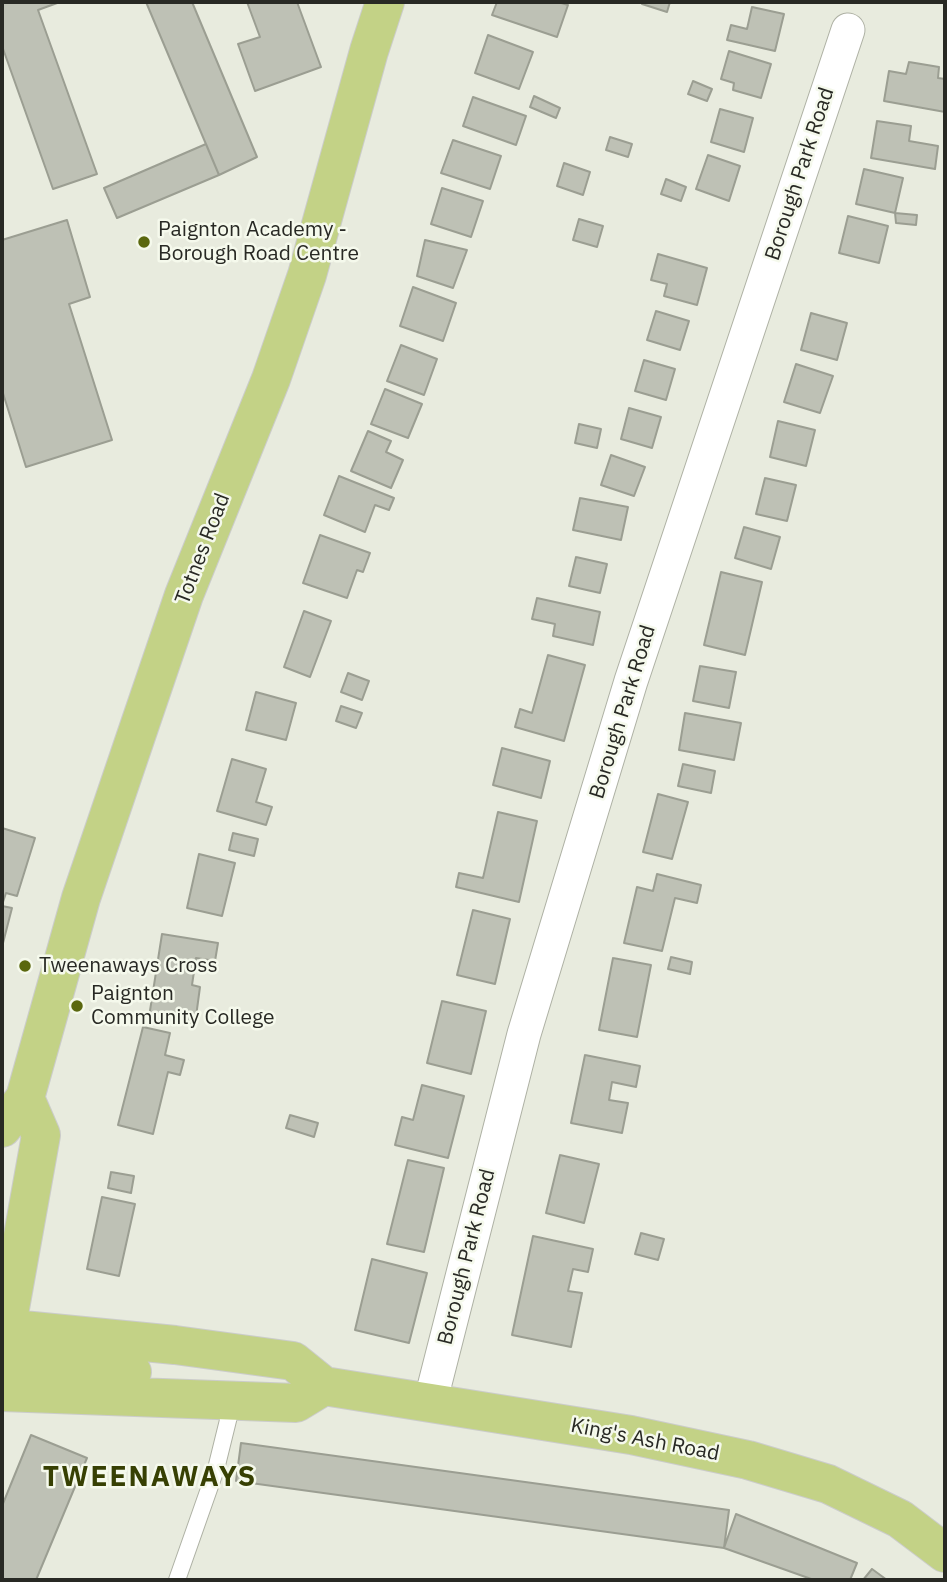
<!DOCTYPE html>
<style>
body{margin:0}
#map{position:relative;width:947px;height:1582px;overflow:hidden;background:#e8ebde;font-family:"IBM Plex Sans",sans-serif}
canvas{display:block}
.frame{position:absolute;inset:0;border:4px solid #282924;pointer-events:none}
</style>
<div id="map">
<canvas width="947" height="1582"></canvas>
<div class="frame"></div>
</div>
<script>
const ctx = document.querySelector('canvas').getContext('2d');
ctx.lineJoin = 'round';
function paint(path, color) { ctx.fillStyle = color; ctx.fill(path, 'evenodd'); }
const toPath = rows => new Path2D(rows.map(r => 'M' + r).join(''));
function stroke(path, color, width, dash) { ctx.strokeStyle = color; ctx.lineWidth = width; ctx.lineCap = dash ? 'butt' : 'round'; ctx.setLineDash(dash || []); ctx.stroke(path); }
function label(font, color, halo, rows, align = 'center') {
  ctx.font = font + ' "IBM Plex Sans",sans-serif'; ctx.lineWidth = 5; ctx.setLineDash([]); ctx.textBaseline = 'middle'; ctx.strokeStyle = halo; ctx.fillStyle = color; for (const [text, x, y, turn = 0] of rows) {
    ctx.save(); ctx.translate(x, y); ctx.rotate((+turn || 0) * Math.PI / 180); ctx.textAlign = isNaN(turn) ? turn : align; if (halo) ctx.strokeText(text, 0, 0); ctx.fillText(text, 0, 0); ctx.restore();
  }
}
const building = toPath([
 [2,2,60,2,38,10,97,174,53,189,2,46,2,2],
 [146,2,192,2,257,157,219,175,146,2],
 [247,2,297,2,321,67,255,91,238,44,260,37,247,2],
 [497,2,558,2,568,5,557,37,492,15,497,2],
 [643,2,670,2,667,12,642,4,643,2],
 [752,7,784,14,775,51,727,40,731,25,747,29,752,7],
 [488,35,533,52,519,89,475,73,488,35],
 [729,51,771,64,761,98,733,90,734,83,721,79,729,51],
 [909,62,939,67,938,78,945,79,945,112,884,101,889,71,906,74,909,62],
 [693,81,712,89,707,101,688,94,693,81],
 [534,96,560,108,556,118,530,107,534,96],
 [473,97,526,116,516,145,463,126,473,97],
 [720,109,753,118,744,152,711,142,720,109],
 [877,121,911,126,909,141,938,146,935,169,871,158,877,121],
 [610,137,632,144,628,157,606,150,610,137],
 [453,140,501,156,490,189,441,173,453,140],
 [206,144,219,175,117,218,104,188,206,144],
 [708,155,740,166,729,201,696,189,708,155],
 [564,163,590,172,583,195,557,186,564,163],
 [864,169,903,178,895,213,856,204,864,169],
 [666,179,686,187,681,201,661,194,666,179],
 [442,188,483,201,471,237,431,224,442,188],
 [895,213,917,215,916,225,896,223,895,213],
 [848,216,888,226,879,263,839,253,848,216],
 [579,219,603,226,597,247,573,240,579,219],
 [67,220,90,297,69,304,112,440,26,467,2,390,2,240,67,220],
 [425,240,467,250,453,288,417,276,425,240],
 [658,254,707,268,697,305,664,296,667,284,651,280,658,254],
 [413,287,456,303,443,341,400,326,413,287],
 [656,311,689,321,680,350,647,340,656,311],
 [811,313,847,323,837,360,801,350,811,313],
 [401,345,437,359,424,395,387,381,401,345],
 [644,360,675,369,666,400,635,391,644,360],
 [796,364,833,376,820,413,784,402,796,364],
 [385,389,422,404,408,438,371,424,385,389],
 [629,408,661,417,652,448,621,439,629,408],
 [778,421,815,430,806,466,770,457,778,421],
 [579,424,601,429,597,448,575,443,579,424],
 [368,431,391,441,386,452,403,460,391,488,351,471,368,431],
 [611,455,645,467,634,496,601,485,611,455],
 [339,476,394,498,389,510,375,505,365,532,324,515,339,476],
 [765,478,796,485,787,521,756,514,765,478],
 [580,498,628,507,621,540,573,530,580,498],
 [744,527,780,537,771,569,735,558,744,527],
 [320,535,370,553,363,572,357,570,347,598,303,583,320,535],
 [576,557,607,564,600,593,569,586,576,557],
 [721,572,762,582,745,655,704,645,721,572],
 [537,598,600,612,593,645,553,636,555,624,532,619,537,598],
 [304,611,331,621,310,677,284,667,304,611],
 [548,655,585,665,564,741,515,727,520,709,532,713,548,655],
 [700,666,736,672,729,708,693,701,700,666],
 [348,673,369,681,362,700,341,692,348,673],
 [256,692,296,703,286,740,246,730,256,692],
 [341,706,362,713,356,728,336,721,341,706],
 [685,713,741,723,734,760,679,750,685,713],
 [502,748,550,761,541,798,493,785,502,748],
 [232,759,266,769,256,802,272,807,266,825,217,811,232,759],
 [683,764,715,771,711,793,678,786,683,764],
 [658,794,688,802,672,859,643,852,658,794],
 [498,812,537,821,519,902,456,887,459,873,483,878,498,812],
 [2,828,35,838,17,896,6,893,3,902,2,828],
 [233,833,258,839,254,856,229,850,233,833],
 [199,854,235,863,222,916,187,908,199,854],
 [657,874,701,885,697,903,675,898,662,951,624,943,637,887,653,891,657,874],
 [2,906,12,908,2,947,2,906],
 [473,910,510,919,495,984,457,975,473,910],
 [162,934,218,943,215,961,196,958,192,985,200,987,195,1024,149,1017,162,934],
 [671,957,692,962,690,974,668,969,671,957],
 [613,958,651,965,637,1037,599,1030,613,958],
 [442,1001,486,1011,471,1074,427,1063,442,1001],
 [143,1027,170,1033,165,1055,184,1060,180,1075,168,1072,153,1134,118,1125,143,1027],
 [585,1055,640,1066,636,1087,612,1082,609,1100,628,1103,622,1133,571,1123,585,1055],
 [422,1085,464,1096,448,1158,395,1145,402,1117,413,1120,422,1085],
 [290,1115,318,1123,314,1137,286,1128,290,1115],
 [560,1155,599,1164,584,1223,546,1213,560,1155],
 [408,1160,444,1168,424,1252,387,1244,408,1160],
 [111,1172,134,1176,131,1193,108,1188,111,1172],
 [102,1197,135,1204,119,1276,87,1269,102,1197],
 [641,1233,664,1239,658,1260,635,1254,641,1233],
 [533,1236,593,1249,588,1272,573,1269,568,1291,582,1293,571,1347,512,1335,533,1236],
 [372,1259,427,1273,409,1343,355,1330,372,1259],
 [31,1435,87,1458,36,1580,2,1580,2,1506,31,1435],
 [241,1443,729,1510,724,1548,236,1481,241,1443],
 [736,1514,857,1563,850,1580,814,1580,724,1548,736,1514],
 [872,1569,887,1580,863,1580,872,1569]
]);
const service = toPath([
 [177,1580,216,1469,233,1400]
]);
const minor = toPath([
 [430,1403,524,1034,631,681,848,30]
]);
const trunk = toPath([
 [2,1128,25,1098,81,898,136,736,184,595,271,379,307,275,369,51,385,2],
 [2,1328,175,1345,293,1361,324,1386,631,1435,748,1460,828,1484,900,1519,945,1553],
 [2,1353,41,1135,25,1098],
 [2,1362,132,1372],
 [2,1392,296,1403,324,1386]
]);
const markers = [
 [144,242,7,"#5a670e"],
 [25,966,7,"#5a670e"],
 [77,1006,7,"#5a670e"]
];
const streetNames = [
 ["Borough Park Road",800,174,-72],
 ["Totnes Road",203,549,-69],
 ["Borough Park Road",623,712,-73],
 ["Borough Park Road",467,1257,-76],
 ["King's Ash Road",645,1440,11]
];
const poiNames = [
 ["Paignton Academy -",158,230],
 ["Borough Road Centre",158,254],
 ["Tweenaways Cross",39,966],
 ["Paignton",91,994],
 ["Community College",91,1018]
];
const districtNames = [
 ["TWEENAWAYS",150,1478]
];
paint(building, '#bec1b5');
stroke(building, '#9b9e92', 2);
stroke(service, '#aeb1a4', 18);
stroke(minor, '#aeb1a4', 35);
stroke(trunk, '#cbccca', 40);
stroke(service, '#fff', 16);
stroke(minor, '#fff', 33);
stroke(trunk, '#c3d286', 38);
for (const [x, y, r, color] of markers) { const dot = new Path2D(); dot.arc(x, y, r, 0, 2 * Math.PI); ctx.fillStyle = color; ctx.fill(dot); stroke(dot, '#f5f9ec', 2.5); }
label('21px', '#282924', '#f5f9ec', streetNames);
label('21px', '#282924', '#f5f9ec', poiNames, 'left');
ctx.letterSpacing = '2px';
label('bold 28px', '#374003', '#f5f9ec', districtNames);
ctx.letterSpacing = '0px';
</script>
